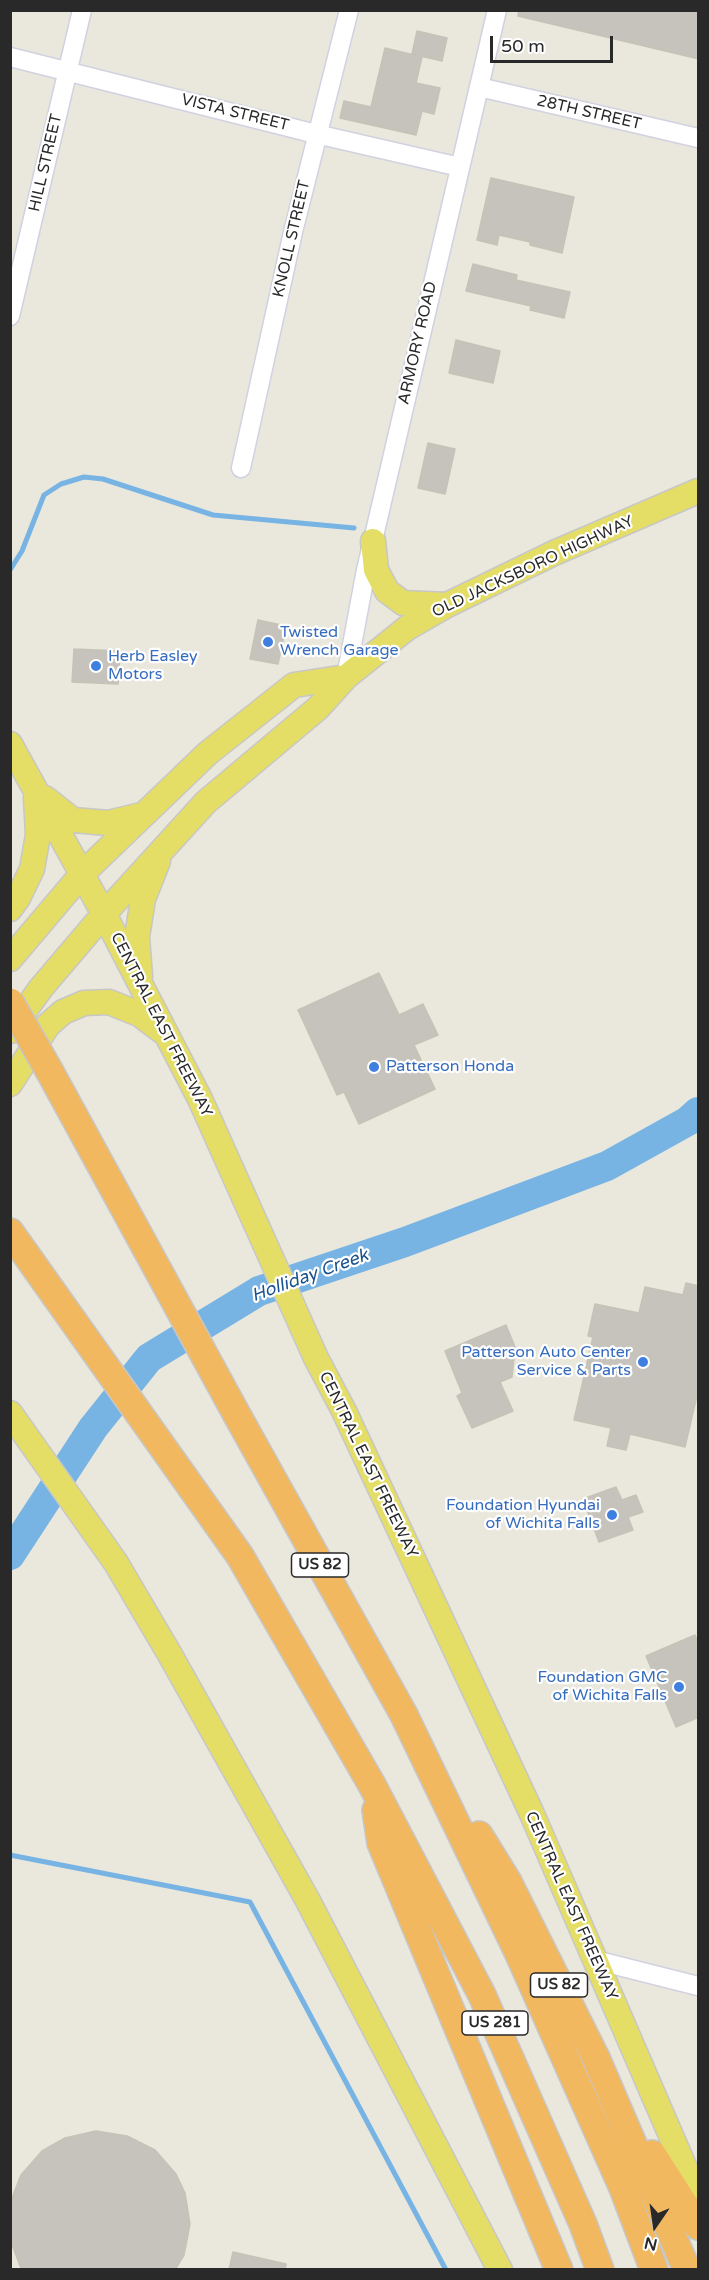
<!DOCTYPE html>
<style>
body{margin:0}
#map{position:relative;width:709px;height:2280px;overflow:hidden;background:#eae7dc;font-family:"Varela Round",sans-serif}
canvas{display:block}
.frame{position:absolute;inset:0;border:12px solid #292929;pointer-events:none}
.north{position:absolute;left:625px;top:2196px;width:60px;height:60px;-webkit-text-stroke:4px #fff;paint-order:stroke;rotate:193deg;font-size:16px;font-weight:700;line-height:24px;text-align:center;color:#292929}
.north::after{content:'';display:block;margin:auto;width:21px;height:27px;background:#292929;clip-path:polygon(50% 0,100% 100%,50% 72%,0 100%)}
.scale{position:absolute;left:490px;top:36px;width:123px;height:27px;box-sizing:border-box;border:3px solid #292929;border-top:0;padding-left:8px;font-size:18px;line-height:21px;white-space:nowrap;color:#292929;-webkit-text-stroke:4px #fff;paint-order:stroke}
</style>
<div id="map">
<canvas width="709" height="2280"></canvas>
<div class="frame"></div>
<div class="north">N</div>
<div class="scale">50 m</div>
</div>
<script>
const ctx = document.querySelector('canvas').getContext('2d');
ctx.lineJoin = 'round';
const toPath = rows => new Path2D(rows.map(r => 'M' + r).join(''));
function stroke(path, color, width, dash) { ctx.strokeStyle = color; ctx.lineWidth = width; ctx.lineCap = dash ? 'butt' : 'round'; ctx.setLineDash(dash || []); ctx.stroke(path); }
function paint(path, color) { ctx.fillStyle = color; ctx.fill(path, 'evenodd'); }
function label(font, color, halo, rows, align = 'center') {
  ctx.font = font + ' "Varela Round",sans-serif'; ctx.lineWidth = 4.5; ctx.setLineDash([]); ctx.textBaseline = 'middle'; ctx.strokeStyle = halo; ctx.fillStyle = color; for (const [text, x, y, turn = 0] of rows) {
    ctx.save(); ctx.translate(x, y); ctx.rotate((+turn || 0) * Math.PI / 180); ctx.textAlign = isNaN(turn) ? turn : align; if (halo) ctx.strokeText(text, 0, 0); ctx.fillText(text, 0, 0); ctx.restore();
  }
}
const stream = toPath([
 [10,570,22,551,44,495,61,484,84,477,103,479,213,515,354,528],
 [10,1855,250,1902,446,2270]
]);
const river = toPath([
 [10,1555,93,1428,149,1358,259,1291,405,1242,607,1166,688,1121,698,1112]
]);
const building = toPath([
 [519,10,699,10,699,59,518,16,519,10],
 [417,31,447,38,442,61,412,54,417,31],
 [385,48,422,57,416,83,440,88,434,114,422,111,416,135,340,118,344,101,371,107,385,48],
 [491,178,574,197,562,253,530,245,530,242,499,235,497,245,477,240,491,178],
 [473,264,517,275,516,280,570,292,564,318,530,310,531,306,466,291,473,264],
 [456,340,500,351,493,383,449,373,456,340],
 [428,443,455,449,445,494,418,488,428,443],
 [258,620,286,626,278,664,250,659,258,620],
 [74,649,120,651,118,684,72,682,74,649],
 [379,973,399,1015,423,1004,438,1035,414,1045,435,1089,359,1124,344,1092,337,1095,298,1010,379,973],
 [686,1283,699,1286,699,1387,685,1447,630,1434,626,1450,607,1446,611,1428,574,1420,593,1337,588,1336,595,1304,639,1313,645,1287,683,1295,686,1283],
 [506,1325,515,1347,512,1377,500,1382,513,1411,472,1428,457,1396,462,1393,445,1351,506,1325],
 [616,1487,622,1500,636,1495,643,1512,628,1517,633,1530,599,1542,583,1499,616,1487],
 [695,1635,699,1644,699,1717,676,1727,646,1656,695,1635],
 [96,2131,127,2136,155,2150,176,2174,185,2193,190,2224,184,2255,175,2270,23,2270,20,2266,10,2239,10,2203,21,2175,42,2151,65,2138,96,2131],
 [233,2252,286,2264,285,2270,229,2270,233,2252]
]);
const minor = toPath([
 [10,57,316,134,460,167],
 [479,87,698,138],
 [10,316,82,10],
 [241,468,293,232,349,10],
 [346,677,366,570,497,10],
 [595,1960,698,1986]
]);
const major = toPath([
 [373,541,376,570,387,591,403,603,447,605],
 [10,744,104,914,200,1099,316,1358,344,1411,532,1814,698,2198],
 [45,798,73,820,108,823,141,815],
 [10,909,18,898,32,869,38,835,36,797],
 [10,959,82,874,208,753,294,685,346,677],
 [140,976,137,937,143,899,158,861],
 [10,1031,41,988,104,914,206,802,318,708,346,677,407,628,447,605,554,553,698,491],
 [10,1084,48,1025,63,1012,84,1003,109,1002,139,1014,163,1032],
 [10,1413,116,1563,169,1653,307,1899,500,2270]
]);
const highway = toPath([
 [50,1072,237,1415,404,1715,519,1954,623,2188,654,2270],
 [10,1232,240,1556,372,1785,482,1995,583,2224,600,2270],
 [376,1810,381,1843,559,2270],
 [479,1835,508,1882,596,2058,687,2270],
 [652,2154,698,2226]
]);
const highwayBridge = toPath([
 [10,1002,50,1072]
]);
const markers = [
 [268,642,6,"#3f7fe0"],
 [96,666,6,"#3f7fe0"],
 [374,1067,6,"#3f7fe0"],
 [643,1362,6,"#3f7fe0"],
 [612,1515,6,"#3f7fe0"],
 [679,1687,6,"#3f7fe0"]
];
const shields = [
 [320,1565,57],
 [559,1985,57],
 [495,2023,66]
];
const shieldNames = [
 ["US 82",320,1565],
 ["US 82",559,1985],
 ["US 281",495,2023]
];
const streetNames = [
 ["VISTA STREET",235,113,14],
 ["28TH STREET",589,113,13],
 ["HILL STREET",46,163,-77],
 ["KNOLL STREET",292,239,-77],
 ["ARMORY ROAD",418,343,-77],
 ["OLD JACKSBORO HIGHWAY",533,567,-25],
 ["CENTRAL EAST FREEWAY",161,1025,63],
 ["CENTRAL EAST FREEWAY",368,1465,64],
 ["CENTRAL EAST FREEWAY",571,1906,66]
];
const shopNames = [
 ["Twisted",280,633],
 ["Wrench Garage",280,651],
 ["Herb Easley",108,657],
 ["Motors",108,675],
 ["Patterson Honda",386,1067],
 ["Patterson Auto Center",631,1353,"right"],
 ["Service & Parts",631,1371,"right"],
 ["Foundation Hyundai",600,1506,"right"],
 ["of Wichita Falls",600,1524,"right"],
 ["Foundation GMC",667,1678,"right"],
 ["of Wichita Falls",667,1696,"right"]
];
const waterNames = [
 ["Holliday Creek",310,1276,-20]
];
stroke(stream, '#77b4e4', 5);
stroke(river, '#77b4e4', 30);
paint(building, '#c6c3bc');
stroke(building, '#c5c3b6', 1.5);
stroke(minor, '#d1d2e1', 21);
stroke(major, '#c7c7c7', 27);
stroke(highway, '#c7c7c7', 30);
stroke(minor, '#fff', 18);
stroke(major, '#e5de66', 24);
stroke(highway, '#f1b860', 27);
stroke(highwayBridge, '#c7c7c7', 30, []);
stroke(highwayBridge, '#f1b860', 27);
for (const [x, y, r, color] of markers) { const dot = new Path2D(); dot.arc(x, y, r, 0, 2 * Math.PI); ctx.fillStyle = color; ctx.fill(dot); stroke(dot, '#fff', 2); }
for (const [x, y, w] of shields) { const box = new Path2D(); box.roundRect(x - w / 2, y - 12, w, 24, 4.5); ctx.fillStyle = '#fff'; ctx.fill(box); stroke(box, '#292929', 1.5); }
label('bold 15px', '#292929', null, shieldNames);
label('16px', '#292929', '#fff', streetNames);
label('16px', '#366cbe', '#fff', shopNames, 'left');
label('italic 18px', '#18518e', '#fff', waterNames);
</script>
